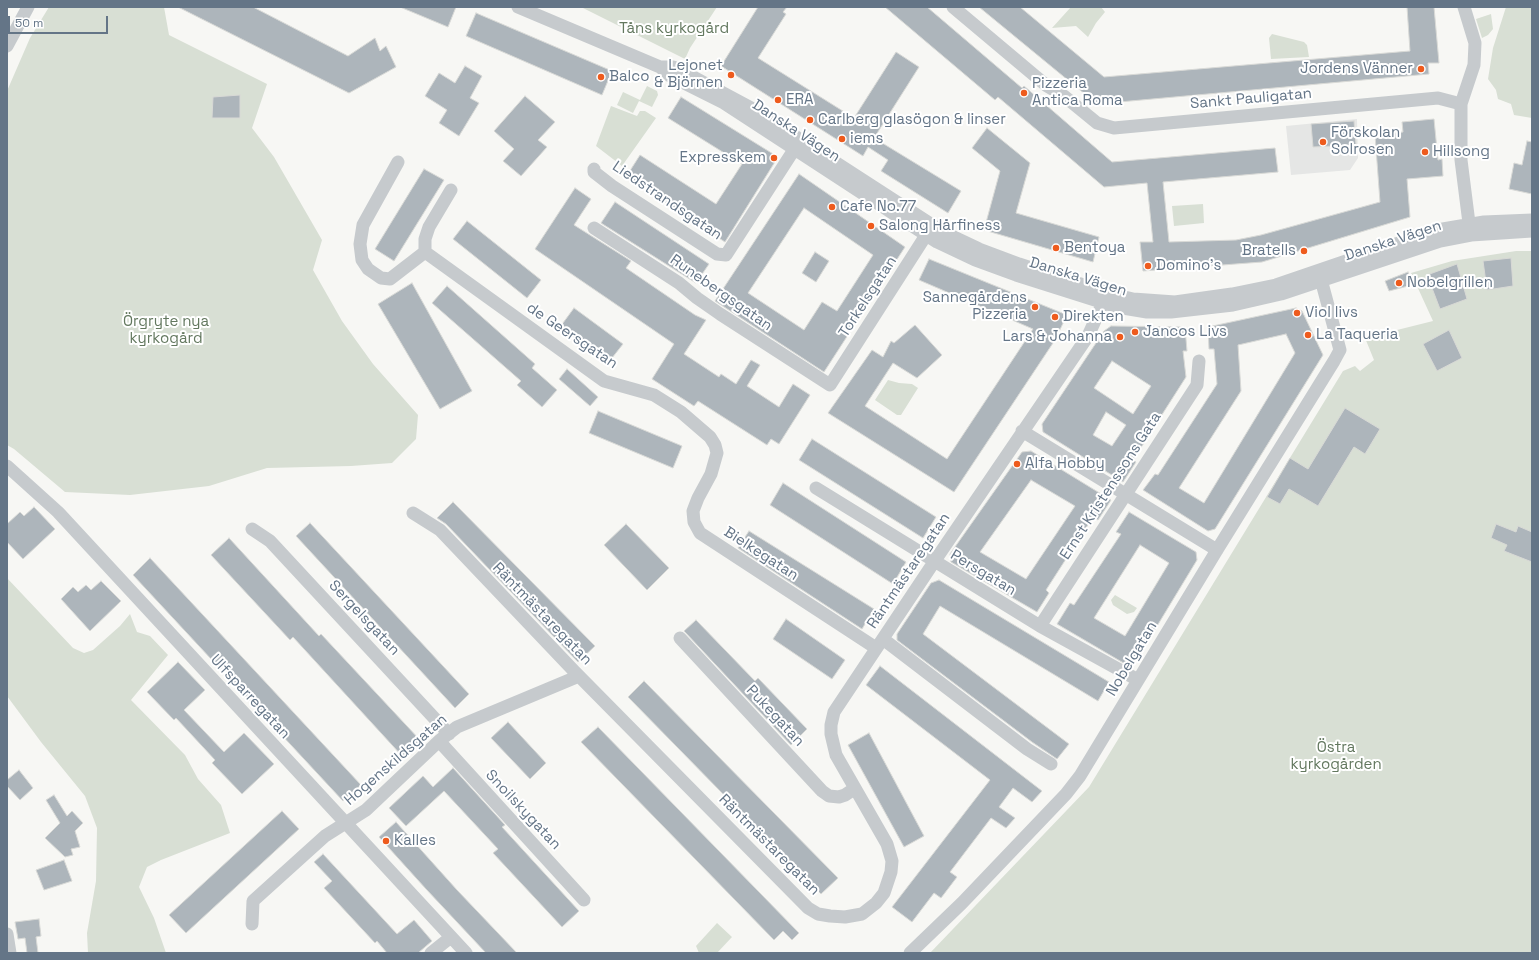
<!DOCTYPE html>
<meta charset="utf-8">
<style>
body{margin:0}
#map{position:relative;width:1539px;height:960px;overflow:hidden;background:#f7f7f4;font-family:"Space Grotesk",sans-serif}
canvas{display:block}
.frame{position:absolute;inset:0;border:8px solid #647587;pointer-events:none}
.scale{position:absolute;left:8px;top:16px;width:100px;height:18px;box-sizing:border-box;border:2px solid #647587;border-top:0;padding-left:5px;font-size:12px;line-height:14px;white-space:nowrap;color:#647587;-webkit-text-stroke:3px #fff;paint-order:stroke}
</style>
<div id="map">
<canvas width="1539" height="960"></canvas>
<div class="frame"></div>
<div class="scale">50 m</div>
</div>
<script>
const ctx = document.querySelector('canvas').getContext('2d');
ctx.lineJoin = 'round';
function paint(path, color) { ctx.fillStyle = color; ctx.fill(path, 'evenodd'); }
const toPath = rows => new Path2D(rows.map(r => 'M' + r).join(''));
function stroke(path, color, width, dash) { ctx.strokeStyle = color; ctx.lineWidth = width; ctx.lineCap = dash ? 'butt' : 'round'; ctx.setLineDash(dash || []); ctx.stroke(path); }
function label(font, color, halo, rows, align = 'center') {
  ctx.font = font + ' "Space Grotesk",sans-serif'; ctx.lineWidth = 4; ctx.setLineDash([]); ctx.textBaseline = 'middle'; ctx.strokeStyle = halo; ctx.fillStyle = color; for (const [text, x, y, turn = 0] of rows) {
    ctx.save(); ctx.translate(x, y); ctx.rotate((+turn || 0) * Math.PI / 180); ctx.textAlign = isNaN(turn) ? turn : align; if (halo) ctx.strokeText(text, 0, 0); ctx.fillText(text, 0, 0); ctx.restore();
  }
}
const built = toPath([
 [1357,119,1358,158,1350,170,1291,175,1286,126]
]);
const green = toPath([
 [49,7,164,7,169,35,267,84,252,128,274,157,322,240,313,270,342,321,373,364,418,415,416,439,392,463,351,466,267,468,209,486,130,495,65,492,14,449,7,445,7,91,30,38],
 [581,7,717,7,690,48,685,59],
 [1071,7,1101,7,1105,12,1096,23,1088,37,1076,26,1052,28],
 [1506,7,1532,7,1532,118,1514,115,1511,104,1498,99,1496,90,1488,79,1493,48],
 [1491,14,1493,29,1488,35,1482,38,1476,19],
 [1272,34,1304,42,1307,45,1309,57,1271,59,1269,38],
 [647,86,657,91,658,95,652,107,639,101,633,113,617,105,623,92,640,100],
 [611,106,637,116,640,111,645,111,656,118,622,166,596,146],
 [1203,204,1204,223,1174,226,1172,206],
 [1516,251,1532,251,1532,953,930,953,1089,787,1343,371,1355,366,1360,371,1374,360,1365,338,1433,321,1411,273,1452,261],
 [888,380,899,383,912,384,918,388,901,415,897,415,875,400],
 [7,578,73,648,84,653,93,650,120,626,130,614,137,632,150,636,168,655,131,700,185,755,198,779,221,805,230,833,161,860,147,867,139,887,154,918,166,953,88,953,87,933,96,881,97,828,85,796,41,742,7,696],
 [1115,595,1137,608,1134,612,1127,614,1113,605,1111,600],
 [717,923,732,937,717,953,699,953,696,946]
]);
const building = toPath([
 [178,7,253,7,348,56,375,38,380,51,386,46,396,67,349,93,178,7],
 [400,7,456,7,448,27,400,7],
 [758,7,787,7,783,12,786,14,758,58,854,118,896,52,919,67,874,138,961,191,948,213,881,171,888,160,868,147,863,156,721,66,758,7],
 [885,7,927,7,1022,88,1024,86,1112,162,1275,148,1278,172,1163,182,1169,242,1236,240,1261,235,1380,202,1375,135,1403,132,1402,122,1434,119,1438,160,1442,159,1443,176,1407,179,1410,217,1262,262,1143,271,1140,242,1153,242,1147,183,1104,187,998,97,995,100,885,7],
 [979,7,1020,7,1104,77,1410,51,1407,7,1434,7,1439,63,1428,63,1429,74,1097,104,979,7],
 [476,13,612,71,602,95,466,36,476,13],
 [465,66,482,76,470,98,479,103,459,136,439,123,447,110,425,96,439,73,455,83,465,66],
 [240,95,240,118,212,118,213,97,240,95],
 [525,96,555,122,538,140,547,147,521,176,503,161,514,149,494,131,525,96],
 [681,97,778,157,725,242,626,177,640,155,716,204,742,164,668,118,681,97],
 [1354,121,1356,145,1313,147,1311,124,1354,121],
 [987,128,1030,163,1016,213,1099,237,1093,262,984,230,1000,171,972,148,987,128],
 [1527,141,1532,142,1532,194,1509,189,1514,163,1522,165,1527,141],
 [424,169,444,180,394,261,375,249,424,169],
 [799,174,905,247,824,372,715,301,799,174],
 [804,208,873,255,837,311,822,302,804,330,748,293,804,208],
 [575,188,591,199,574,225,631,261,626,268,695,315,706,320,684,354,719,377,721,374,736,384,751,360,760,365,747,386,779,407,793,384,810,395,779,444,771,439,767,445,698,401,694,406,652,379,674,344,535,249,575,188],
 [615,202,709,264,696,283,601,223,615,202],
 [467,221,541,280,527,298,453,239,467,221],
 [815,252,829,261,816,282,802,273,815,252],
 [1511,258,1513,286,1487,290,1483,261,1511,258],
 [929,259,1067,315,1055,340,954,492,828,413,872,350,883,357,891,341,894,343,915,325,942,355,917,378,893,363,865,406,947,459,1033,329,919,280,929,259],
 [1457,264,1467,299,1440,309,1427,275,1457,264],
 [1408,272,1412,285,1389,291,1385,281,1408,272],
 [412,283,472,391,440,409,378,304,412,283],
 [447,286,535,364,532,368,557,390,542,407,517,385,521,381,432,303,447,286],
 [574,308,623,344,608,363,560,327,574,308],
 [1296,308,1302,311,1323,355,1215,529,1208,531,1143,490,1155,474,1158,475,1217,384,1214,349,1209,349,1208,327,1296,308],
 [1286,334,1295,353,1204,503,1179,488,1241,391,1238,345,1286,334],
 [1111,326,1185,327,1187,351,1183,351,1186,377,1133,460,1136,462,1123,482,1043,432,1042,424,1104,331,1111,326],
 [1112,361,1151,386,1133,414,1094,388,1112,361],
 [1106,412,1126,425,1112,446,1093,435,1106,412],
 [1449,330,1462,358,1437,371,1423,344,1449,330],
 [567,369,598,397,590,406,559,379,567,369],
 [1345,408,1380,429,1365,454,1354,447,1318,506,1289,489,1280,504,1267,497,1290,458,1308,469,1345,408],
 [598,411,682,446,673,468,589,433,598,411],
 [812,439,936,517,923,538,799,460,812,439],
 [1031,451,1111,500,1098,520,1093,517,1046,590,1049,593,1037,612,951,562,950,554,1022,452,1031,451],
 [1031,480,1075,506,1026,579,980,552,1031,480],
 [783,483,906,562,893,584,770,505,783,483],
 [453,502,595,646,578,662,446,524,437,518,453,502],
 [34,507,55,529,23,559,7,542,7,524,20,512,24,516,34,507],
 [1129,512,1196,552,1197,560,1134,664,1127,665,1057,624,1070,603,1074,605,1121,534,1116,532,1129,512],
 [1140,545,1169,563,1125,636,1094,618,1140,545],
 [310,523,469,694,455,708,296,536,310,523],
 [626,524,669,568,647,590,604,545,626,524],
 [1496,524,1516,532,1518,526,1532,532,1532,562,1504,551,1507,545,1491,538,1496,524],
 [749,531,874,609,862,629,738,548,749,531],
 [229,538,319,636,321,634,420,740,403,757,293,637,290,640,211,555,229,538],
 [150,558,361,785,343,801,133,575,150,558],
 [939,580,1109,682,1098,701,940,606,923,634,1069,744,1057,759,1032,742,897,640,897,634,931,583,939,580],
 [101,581,121,601,90,631,61,599,73,587,78,592,86,585,91,590,101,581],
 [786,619,845,660,832,679,773,639,786,619],
 [696,620,755,681,758,678,807,729,791,745,684,631,696,620],
 [178,662,205,690,184,710,224,752,244,733,274,764,242,794,212,763,215,760,176,718,174,720,147,692,178,662],
 [880,666,1042,791,1032,802,1013,788,999,807,1015,818,1006,828,991,818,950,872,957,877,941,898,934,893,912,922,892,907,990,780,866,685,880,666],
 [644,681,838,878,821,894,628,697,644,681],
 [508,722,546,763,530,779,491,738,508,722],
 [598,727,799,933,792,940,783,931,774,940,581,742,598,727],
 [869,733,924,836,904,847,848,745,869,733],
 [453,768,505,825,502,827,579,911,562,927,493,853,498,849,444,791,406,826,389,808,423,776,433,787,453,768],
 [19,770,33,788,20,800,7,786,7,780,19,770],
 [54,795,67,816,72,811,83,823,75,831,80,847,71,849,73,855,65,857,45,838,60,823,46,800,54,795],
 [282,811,299,829,186,933,169,915,282,811],
 [396,822,457,890,517,953,486,953,426,889,379,837,396,822],
 [323,854,397,934,414,920,432,941,418,953,387,953,377,941,375,943,324,888,332,881,314,862,323,854],
 [64,860,72,881,44,890,36,870,64,860],
 [39,919,41,936,36,937,38,953,27,953,25,938,18,939,15,922,39,919]
]);
const minor = toPath([
 [518,7,660,67,670,76,724,103,937,242,975,260,1016,275,1117,307,1147,312,1171,312,1233,305,1281,294,1440,241,1471,235,1532,231],
 [953,7,1047,86,1064,96,1097,123,1114,128,1438,98,1461,104,1461,160,1470,231],
 [7,46,28,7],
 [660,67,673,67,682,71,753,109,943,232,979,249,1019,264,1108,293,1133,299,1175,302,1232,294,1276,285,1437,230,1484,222,1532,220],
 [1461,104,1474,65,1475,43,1464,7],
 [398,162,363,225,360,244,362,260,368,269,381,278,390,279,425,252,604,381,654,395,681,412,710,437,715,445,717,453,711,474,698,498,693,511,694,522,700,533,876,648],
 [594,169,594,172,612,186,717,254,726,255,799,142],
 [594,228,679,283,697,298,720,314,830,385,930,229],
 [425,252,425,239,429,227,451,190],
 [1022,431,1217,550],
 [7,466,58,512,466,953],
 [816,488,1040,626,1138,680],
 [413,513,440,530,574,671,808,908,818,914,830,916,845,917,862,914,876,903,884,893,891,872,892,861,887,844,836,755,831,734,831,725,834,712,934,562,1088,336,1103,303],
 [252,529,270,541,449,734],
 [1040,626,1197,385,1199,361],
 [680,638,822,791,829,796,839,797,845,795,854,789],
 [883,639,1027,749,1051,764],
 [439,741,584,900],
 [252,924,253,901,325,836,366,810,439,741,457,727,579,676],
 [7,934,10,953],
 [431,953,451,937],
 [910,953,962,903,1066,794,1080,776,1217,550,1334,361,1340,350,1319,272]
]);
const markers = [
 [1421,69,4,"#ee5b1d"],
 [731,75,4,"#ee5b1d"],
 [601,77,4,"#ee5b1d"],
 [1024,93,4,"#ee5b1d"],
 [778,100,4,"#ee5b1d"],
 [810,120,4,"#ee5b1d"],
 [842,139,4,"#ee5b1d"],
 [1323,142,4,"#ee5b1d"],
 [1425,152,4,"#ee5b1d"],
 [774,158,4,"#ee5b1d"],
 [832,207,4,"#ee5b1d"],
 [871,226,4,"#ee5b1d"],
 [1056,248,4,"#ee5b1d"],
 [1304,251,4,"#ee5b1d"],
 [1148,266,4,"#ee5b1d"],
 [1399,283,4,"#ee5b1d"],
 [1035,307,4,"#ee5b1d"],
 [1297,313,4,"#ee5b1d"],
 [1055,317,4,"#ee5b1d"],
 [1135,332,4,"#ee5b1d"],
 [1308,335,4,"#ee5b1d"],
 [1120,337,4,"#ee5b1d"],
 [1017,464,4,"#ee5b1d"],
 [386,841,4,"#ee5b1d"]
];
const parkNames = [
 ["Tåns kyrkogård",674,29],
 ["Örgryte nya",166,322],
 ["kyrkogård",166,339],
 ["Östra",1336,748],
 ["kyrkogården",1336,765]
];
const poiNames = [
 ["Lejonet",723,66,"right"],
 ["& Björnen",723,83,"right"],
 ["Jordens Vänner",1413,69,"right"],
 ["Balco",609,77],
 ["Pizzeria",1032,84],
 ["Antica Roma",1032,101],
 ["ERA",786,100],
 ["Carlberg glasögon & linser",818,120],
 ["Förskolan",1331,133],
 ["Solrosen",1331,150],
 ["iems",850,139],
 ["Hillsong",1433,152],
 ["Expresskem",766,158,"right"],
 ["Cafe No.77",840,207],
 ["Salong Hårfiness",879,226],
 ["Bentoya",1064,248],
 ["Bratells",1296,251,"right"],
 ["Domino's",1156,266],
 ["Nobelgrillen",1407,283],
 ["Sannegårdens",1027,298,"right"],
 ["Pizzeria",1027,315,"right"],
 ["Viol livs",1305,313],
 ["Direkten",1063,317],
 ["Jancos Livs",1143,332],
 ["La Taqueria",1316,335],
 ["Lars & Johanna",1112,337,"right"],
 ["Alfa Hobby",1025,464],
 ["Kalles",394,841]
];
const streetNames = [
 ["Sankt Pauligatan",1251,99,-5],
 ["Danska Vägen",796,131,33],
 ["Liedstrandsgatan",667,201,34],
 ["Danska Vägen",1393,241,-18],
 ["Danska Vägen",1078,277,17],
 ["Runebergsgatan",721,293,35],
 ["Torkelsgatan",868,297,-57],
 ["de Geersgatan",572,336,34],
 ["Ernst Kristenssons Gata",1111,486,-57],
 ["Bielkegatan",761,554,33],
 ["Räntmästaregatan",909,571,-56],
 ["Persgatan",983,573,31],
 ["Räntmästaregatan",542,614,46],
 ["Sergelsgatan",364,618,47],
 ["Nobelgatan",1132,659,-59],
 ["Ulfsparregatan",250,697,47],
 ["Pukegatan",775,716,47],
 ["Hogenskildsgatan",396,760,-41],
 ["Snoilskygatan",523,810,47],
 ["Räntmästaregatan",769,845,45]
];
paint(built, '#e5e6e5');
paint(green, '#d8dfd4');
paint(building, '#adb5bb');
stroke(building, '#d8d9d6', 1);
stroke(minor, '#c6cacd', 13);
for (const [x, y, r, color] of markers) { const dot = new Path2D(); dot.arc(x, y, r, 0, 2 * Math.PI); ctx.fillStyle = color; ctx.fill(dot); stroke(dot, '#fff', 1.5); }
label('15px', '#63785f', '#fff', parkNames);
label('15px', '#647587', '#fff', poiNames, 'left');
label('15px', '#647587', '#fff', streetNames);
</script>
